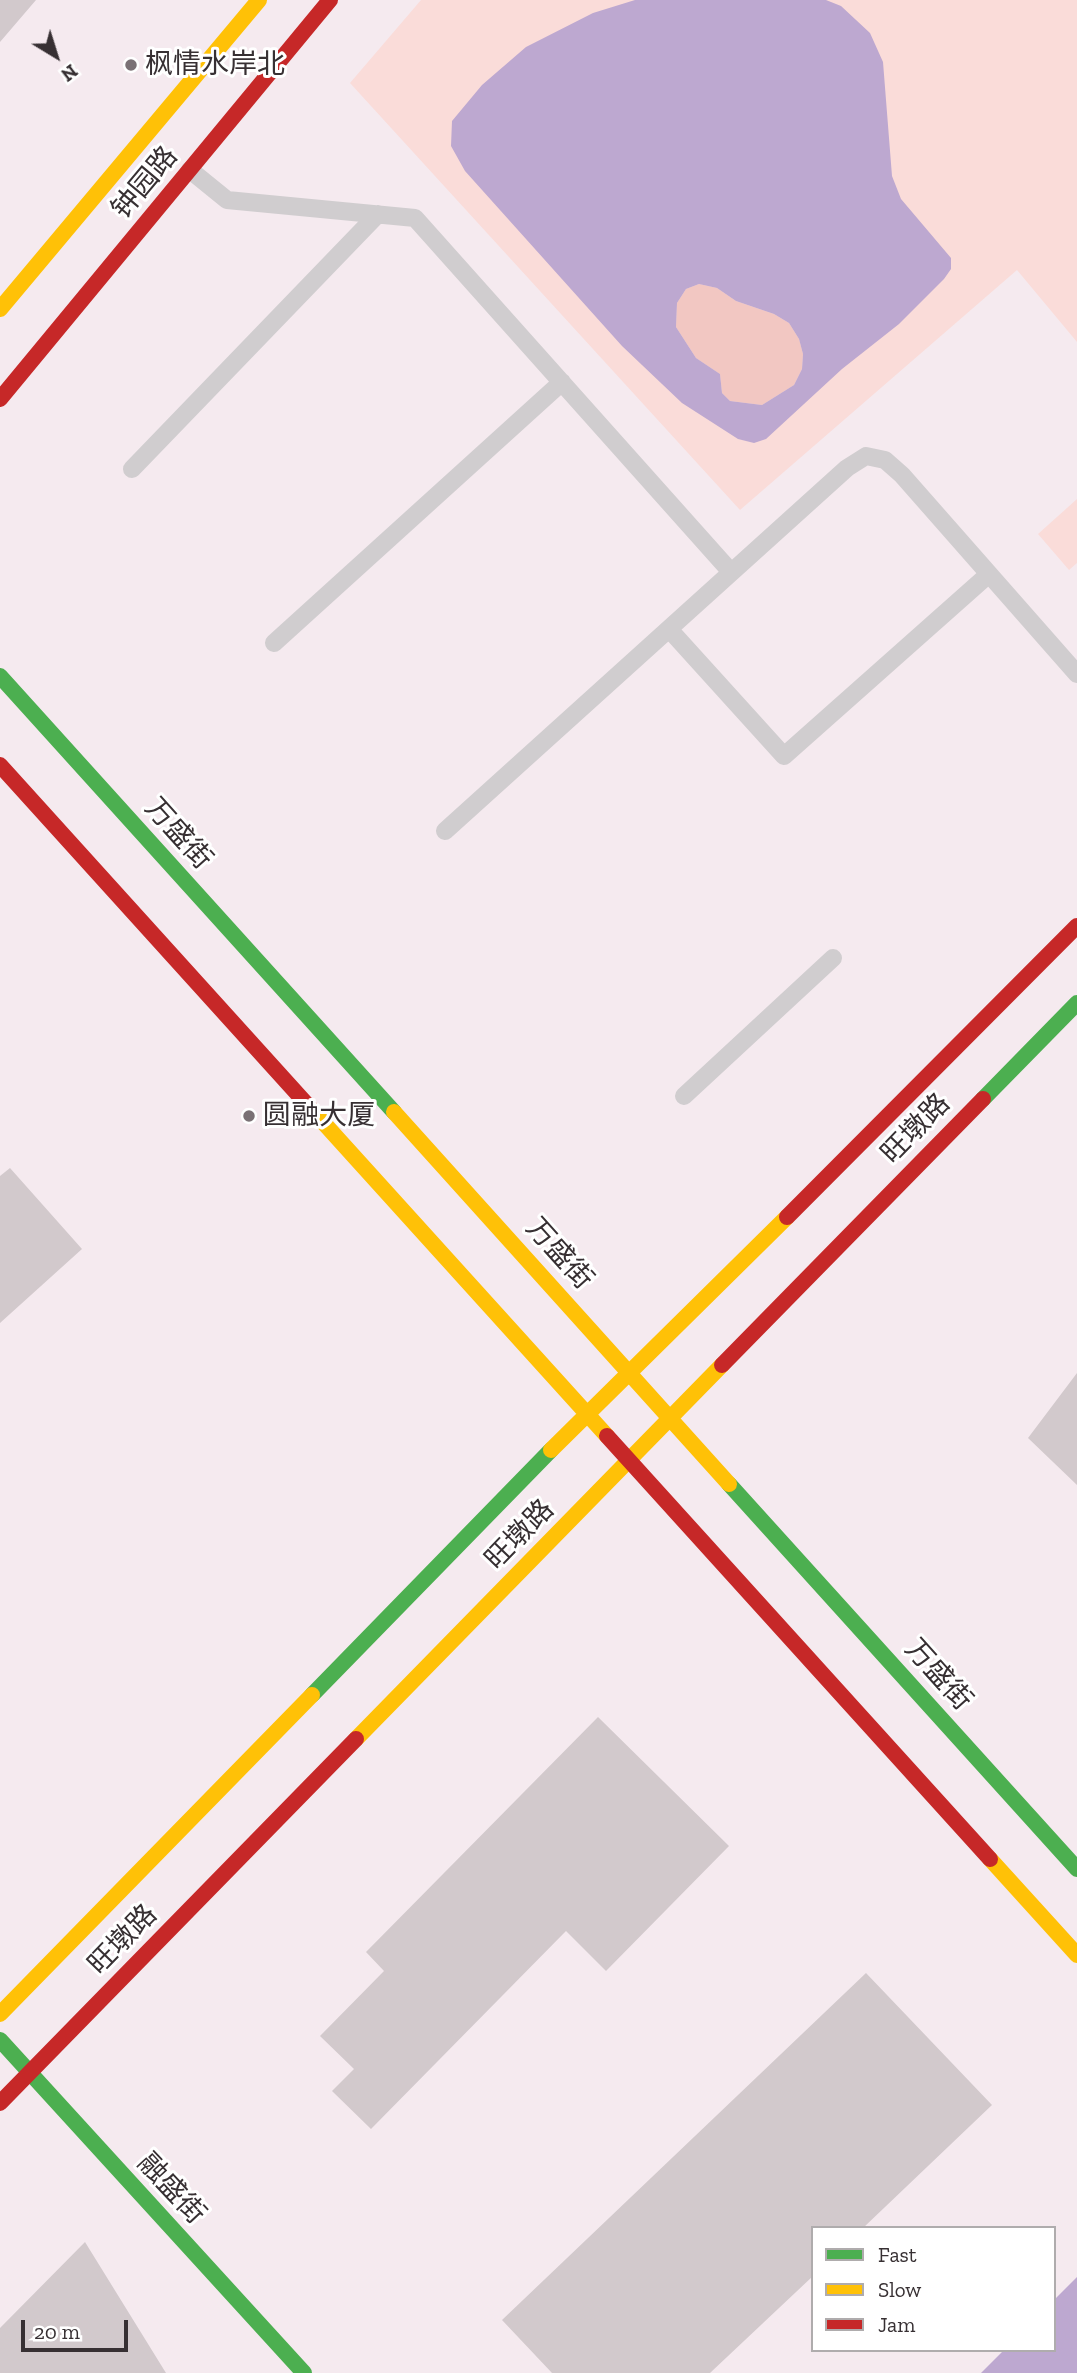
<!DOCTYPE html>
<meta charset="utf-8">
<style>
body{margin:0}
#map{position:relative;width:1077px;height:2373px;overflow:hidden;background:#f5eaef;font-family:"Zilla Slab",serif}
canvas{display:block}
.legend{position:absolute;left:811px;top:2226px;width:245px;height:126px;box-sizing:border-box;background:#fff;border:2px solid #afacad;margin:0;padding:9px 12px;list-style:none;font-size:21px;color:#373033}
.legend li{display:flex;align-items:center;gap:14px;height:35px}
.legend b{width:35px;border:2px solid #afacad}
.north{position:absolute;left:21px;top:21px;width:70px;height:70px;-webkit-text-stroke:5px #fff;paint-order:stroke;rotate:142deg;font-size:19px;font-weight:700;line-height:28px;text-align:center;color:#373033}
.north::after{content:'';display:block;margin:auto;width:24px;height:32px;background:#373033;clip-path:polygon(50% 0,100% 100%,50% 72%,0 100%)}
.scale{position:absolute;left:21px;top:2320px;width:107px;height:32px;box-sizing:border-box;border:4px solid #373033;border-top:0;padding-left:9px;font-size:21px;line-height:24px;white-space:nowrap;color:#373033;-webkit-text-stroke:5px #fff;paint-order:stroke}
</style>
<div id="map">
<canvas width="1077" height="2373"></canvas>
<ul class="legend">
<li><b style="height:9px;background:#4caf50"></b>Fast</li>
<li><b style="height:9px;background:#ffc107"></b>Slow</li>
<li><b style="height:9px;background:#c62828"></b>Jam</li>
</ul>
<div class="north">N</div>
<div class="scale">20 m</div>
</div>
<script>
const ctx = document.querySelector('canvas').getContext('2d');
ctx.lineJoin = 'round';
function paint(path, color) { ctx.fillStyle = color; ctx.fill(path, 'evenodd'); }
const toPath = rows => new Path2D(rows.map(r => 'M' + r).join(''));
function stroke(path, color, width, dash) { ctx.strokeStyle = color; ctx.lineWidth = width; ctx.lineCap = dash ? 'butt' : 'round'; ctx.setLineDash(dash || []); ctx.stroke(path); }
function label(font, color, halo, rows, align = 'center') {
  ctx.font = font + ' "Zilla Slab","Noto Sans SC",serif'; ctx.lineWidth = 6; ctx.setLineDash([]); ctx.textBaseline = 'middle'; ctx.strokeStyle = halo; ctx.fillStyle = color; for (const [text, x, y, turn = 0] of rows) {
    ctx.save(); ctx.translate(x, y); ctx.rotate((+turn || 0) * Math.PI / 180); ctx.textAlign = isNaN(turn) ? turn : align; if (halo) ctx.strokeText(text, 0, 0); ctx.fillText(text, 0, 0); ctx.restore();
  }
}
const green = toPath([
 [421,0,1077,0,1077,342,1017,270,740,510,350,83],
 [1077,499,1077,563,1069,570,1038,534]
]);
const forest = toPath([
 [699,284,717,288,736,301,774,314,789,323,799,339,803,354,802,369,794,385,762,405,730,401,722,393,720,374,696,358,676,327,677,303,686,289]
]);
const water = toPath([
 [635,0,826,0,841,6,870,33,883,62,892,176,901,199,951,258,951,269,944,279,899,324,842,369,766,439,754,443,738,439,682,403,622,346,465,171,451,146,452,121,482,85,526,47,593,13],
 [699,284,717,288,736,301,774,314,789,323,799,339,803,354,802,369,794,385,762,405,730,401,722,393,720,374,696,358,676,327,677,303,686,289],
 [1077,2277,1077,2373,981,2373,1004,2350,1054,2350,1054,2300]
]);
const building = toPath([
 [0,0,36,0,0,42],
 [10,1168,82,1249,0,1323,0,1176],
 [1077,1373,1077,1485,1028,1438],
 [598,1717,729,1846,606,1971,566,1931,371,2129,332,2091,354,2069,320,2036,384,1971,366,1952],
 [866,1973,992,2105,863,2228,813,2228,813,2276,710,2373,552,2373,502,2320],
 [85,2242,166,2373,0,2373,0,2328]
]);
const lane = toPath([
 [190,170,227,200,415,218,731,572],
 [132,469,378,214],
 [669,629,784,756,989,574],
 [274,643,562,382],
 [445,831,847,468,866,456,885,460,902,475,1077,674],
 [684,1096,833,958]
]);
const fast = toPath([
 [0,676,394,1112],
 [983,1099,1077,1003],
 [729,1484,1077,1869],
 [312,1695,551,1450],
 [0,2040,304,2373]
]);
const slow = toPath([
 [0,309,259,0],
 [312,1110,607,1436],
 [394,1112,729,1484],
 [551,1450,787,1217],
 [356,1739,722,1365],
 [990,1859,1077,1955],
 [0,2014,312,1695]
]);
const jam = toPath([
 [0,399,330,0],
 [0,765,312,1110],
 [787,1217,1077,926],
 [722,1365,983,1099],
 [607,1436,990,1859],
 [0,2103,356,1739]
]);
const markers = [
 [131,65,7,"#7a7175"],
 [249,1116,7,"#7a7175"]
];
const poiNames = [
 ["枫情水岸北",145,65],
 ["圆融大厦",263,1116]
];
const streetNames = [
 ["钟园路",145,183,-50],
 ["万盛街",178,834,48],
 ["旺墩路",916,1129,-46],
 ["万盛街",559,1254,48],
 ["旺墩路",520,1535,-46],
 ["万盛街",938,1675,48],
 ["旺墩路",123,1940,-46],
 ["融盛街",171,2189,47]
];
paint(green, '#fadcd9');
paint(forest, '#f2c7c2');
paint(water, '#bda8d0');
paint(building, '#d2c9cc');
stroke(lane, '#d0cdcf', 18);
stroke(fast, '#4caf50', 16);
stroke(slow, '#ffc107', 16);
stroke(jam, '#c62828', 16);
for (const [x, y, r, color] of markers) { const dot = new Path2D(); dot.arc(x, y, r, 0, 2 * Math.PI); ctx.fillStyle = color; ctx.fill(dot); stroke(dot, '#fff', 2.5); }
label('28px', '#373033', '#fff', poiNames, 'left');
label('28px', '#373033', '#fff', streetNames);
</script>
